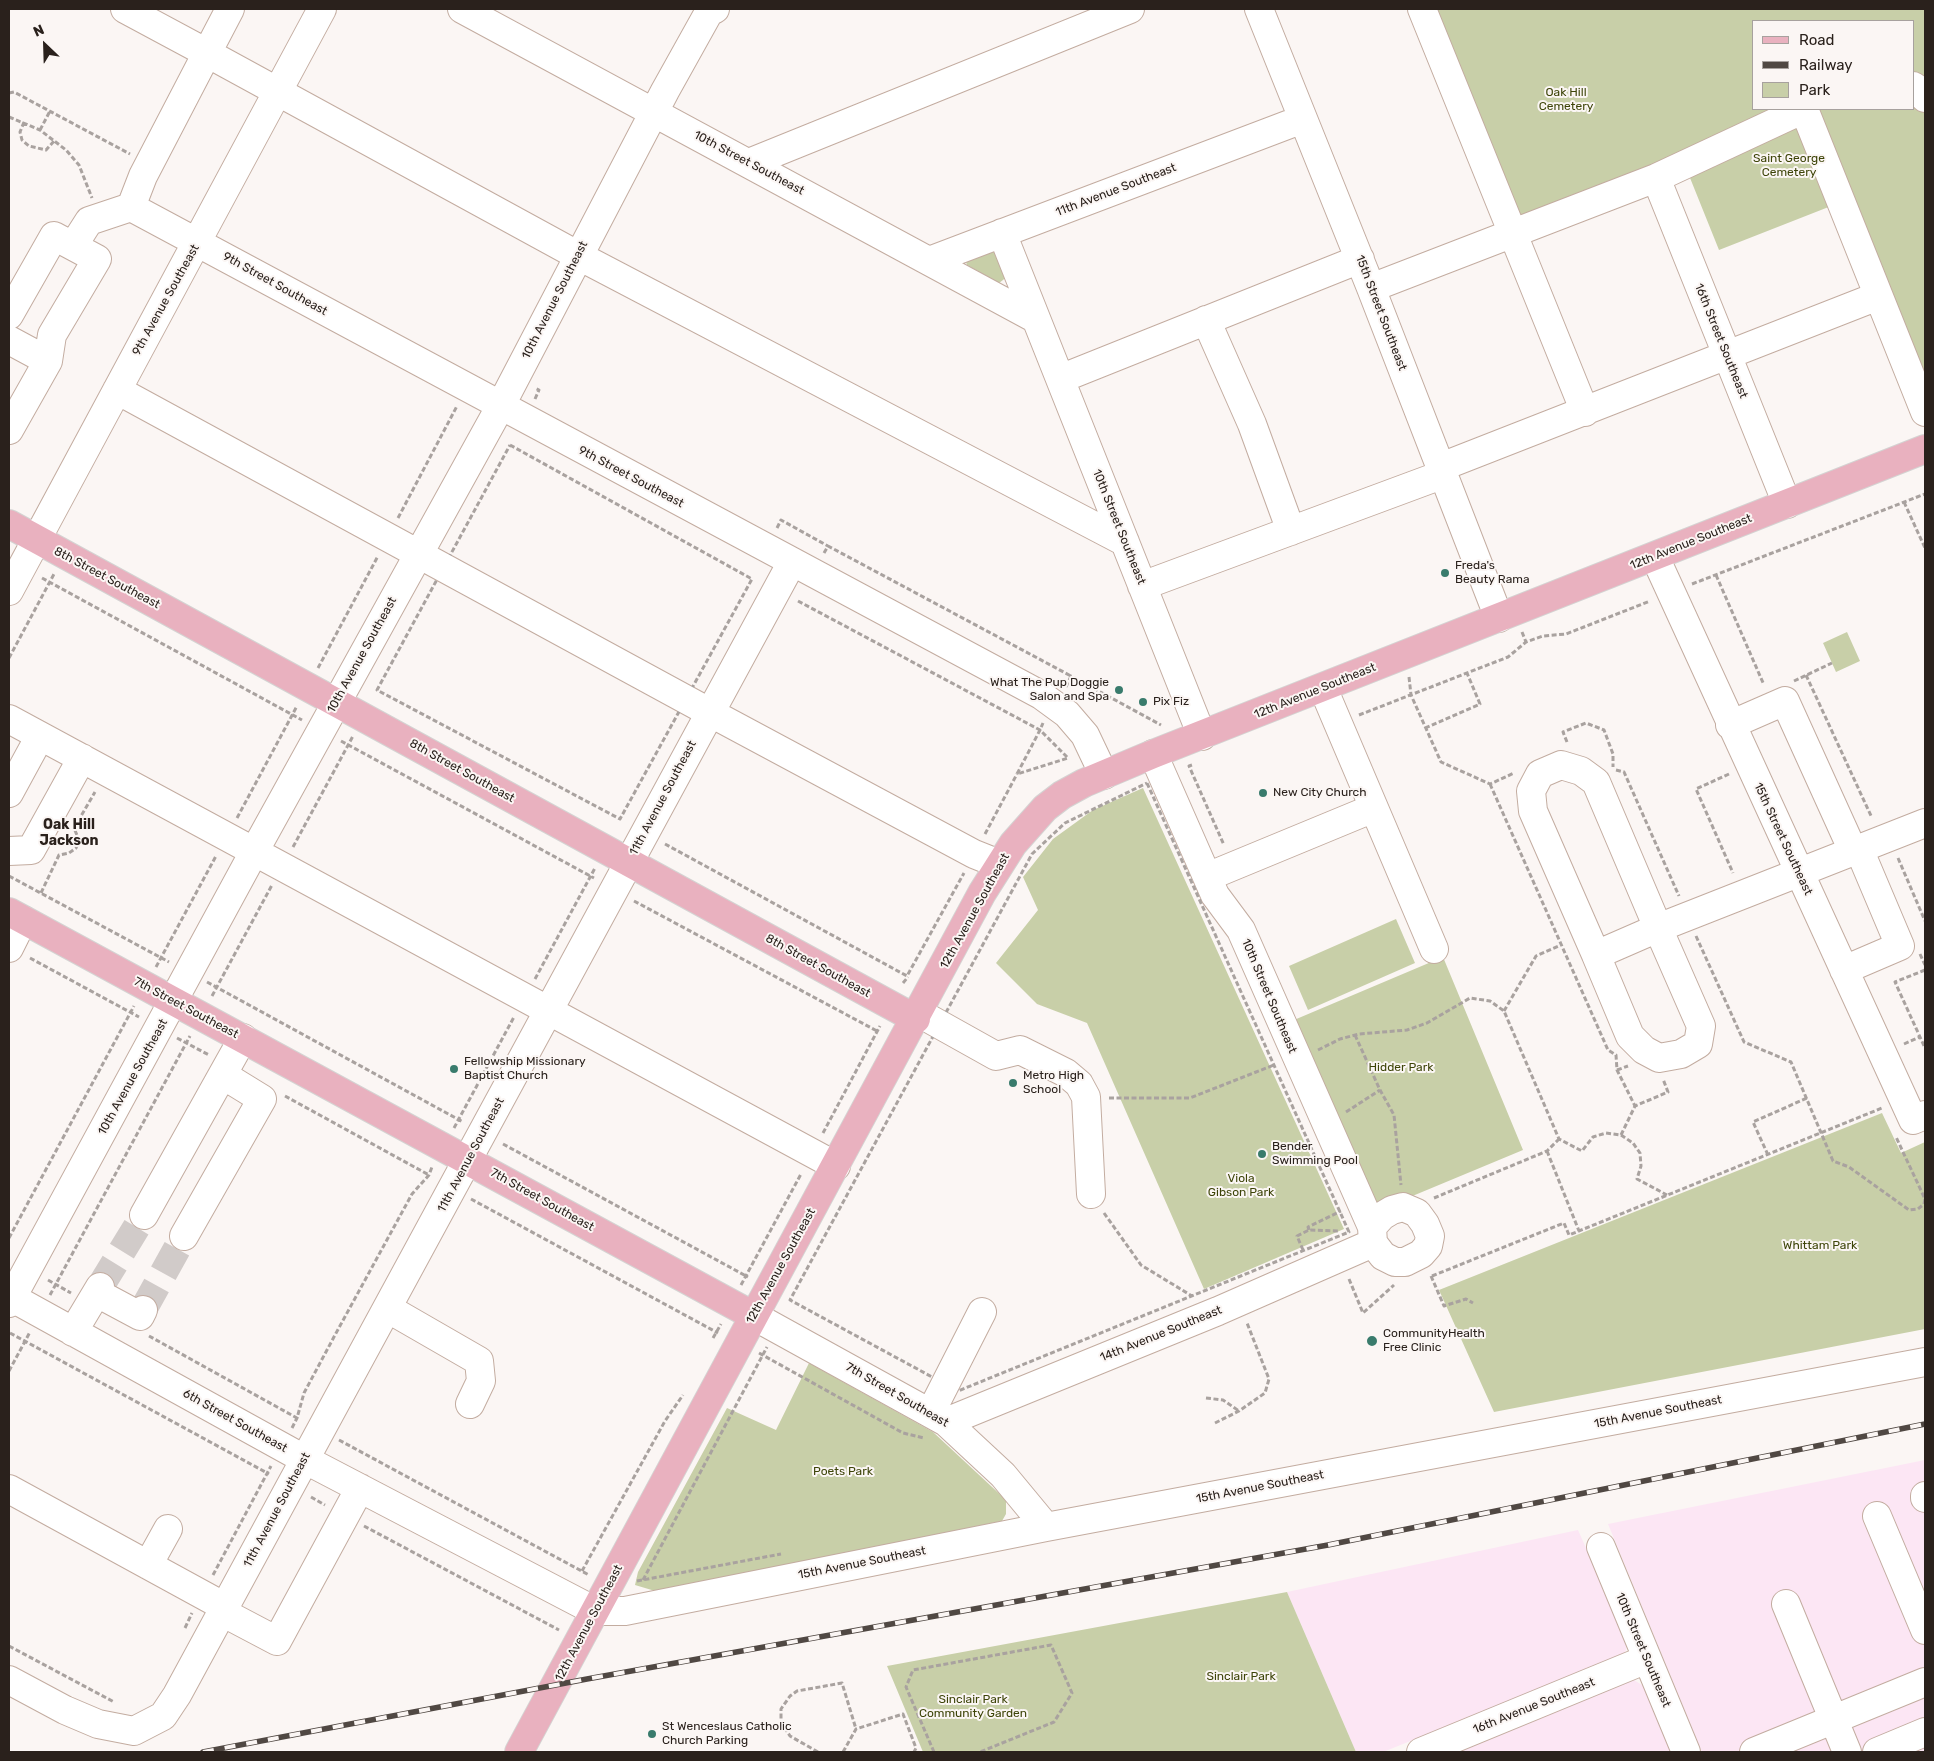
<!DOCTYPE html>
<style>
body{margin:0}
#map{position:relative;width:1934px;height:1761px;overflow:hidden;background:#fbf6f4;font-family:Rubik,sans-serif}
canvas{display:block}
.frame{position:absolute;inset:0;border:10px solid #2a211c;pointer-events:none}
.legend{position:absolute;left:1752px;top:20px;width:162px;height:90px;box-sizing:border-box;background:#fbf6f4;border:1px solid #a7a19e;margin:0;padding:6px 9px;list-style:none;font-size:15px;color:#2a211c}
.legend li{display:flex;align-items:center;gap:10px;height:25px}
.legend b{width:25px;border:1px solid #a7a19e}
.north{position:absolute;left:20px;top:20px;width:50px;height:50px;-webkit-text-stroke:4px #fbf6f4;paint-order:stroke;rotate:336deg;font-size:14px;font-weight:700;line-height:20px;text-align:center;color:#2a211c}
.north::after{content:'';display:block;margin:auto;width:18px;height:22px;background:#2a211c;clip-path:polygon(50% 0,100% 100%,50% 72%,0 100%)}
</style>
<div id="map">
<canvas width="1934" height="1761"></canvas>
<div class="frame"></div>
<ul class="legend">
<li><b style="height:6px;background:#e9b1bf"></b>Road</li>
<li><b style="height:6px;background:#504843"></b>Railway</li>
<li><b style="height:14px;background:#c8cfa8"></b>Park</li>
</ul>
<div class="north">N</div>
</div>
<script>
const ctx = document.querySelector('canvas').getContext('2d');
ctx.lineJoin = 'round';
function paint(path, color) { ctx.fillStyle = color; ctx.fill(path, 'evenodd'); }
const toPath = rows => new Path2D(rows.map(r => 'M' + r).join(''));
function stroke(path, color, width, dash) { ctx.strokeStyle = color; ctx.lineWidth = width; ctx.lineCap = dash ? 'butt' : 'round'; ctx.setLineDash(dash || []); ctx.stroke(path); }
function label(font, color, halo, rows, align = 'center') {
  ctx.font = font + ' Rubik,sans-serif'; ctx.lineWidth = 4; ctx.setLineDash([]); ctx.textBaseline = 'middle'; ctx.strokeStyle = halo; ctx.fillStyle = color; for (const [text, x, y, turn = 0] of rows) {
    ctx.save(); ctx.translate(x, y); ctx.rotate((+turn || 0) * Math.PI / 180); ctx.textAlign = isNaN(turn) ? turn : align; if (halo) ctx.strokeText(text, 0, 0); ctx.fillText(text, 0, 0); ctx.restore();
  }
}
const industrial = toPath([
 [1925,1460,1925,1752,1702,1752,1608,1524],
 [1578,1530,1627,1640,1626,1650,1622,1656,1383,1752,1356,1752,1287,1592],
 [1634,1680,1645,1687,1672,1752,1453,1752]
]);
const green = toPath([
 [1432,9,1925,9,1925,391,1849,199,1719,250,1680,153,1512,221],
 [1753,21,1913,21,1913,109,1753,109],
 [986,251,996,251,1006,277,1003,280,999,283,967,265,966,262,969,259],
 [1847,632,1860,661,1836,672,1823,643],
 [1143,788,1344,1229,1204,1289,1087,1023,1037,1004,996,963,1038,910,1023,877,1053,839,1093,810],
 [1396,919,1415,963,1308,1010,1289,966],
 [1443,957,1523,1150,1374,1212,1294,1020],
 [1882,1113,1901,1153,1925,1142,1925,1329,1494,1412,1439,1290],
 [809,1363,933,1432,1006,1500,1006,1514,1002,1521,655,1591,635,1585,638,1572,727,1408,776,1430],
 [1287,1592,1356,1752,923,1752,887,1666]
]);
const minorTunnel = toPath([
 [100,1287,144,1215],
 [143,1310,184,1236]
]);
const path = toPath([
 [9,93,14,92,130,154],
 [9,117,40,130,66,150,79,165,92,198],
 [24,122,20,132,22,140,29,146,46,150,55,140],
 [40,130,50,111],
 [535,399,539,390,535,388],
 [510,445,752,579,620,819,377,690,510,445],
 [1904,502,1925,548],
 [398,518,457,406],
 [777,528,781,520,828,546],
 [824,553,828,546,1071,676],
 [1716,575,1764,685],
 [42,578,302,720],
 [1692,584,1925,494],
 [798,601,1040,730,1068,758,1017,774,1040,730,1043,723],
 [1522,632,1526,642],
 [9,658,54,574],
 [318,668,378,556],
 [1806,675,1872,818],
 [1409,677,1411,695,1441,762,1490,784,1514,773],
 [1794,681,1832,663],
 [1066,687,1071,676,1161,725],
 [1359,715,1508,657,1526,642,1543,636,1566,634,1650,601],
 [1425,728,1480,704,1467,673],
 [341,741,594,878],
 [1567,742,1563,732,1586,723,1604,730,1613,754,1613,767],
 [1192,765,1189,766,1224,845],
 [1616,770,1624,772,1679,896],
 [1729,774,1696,789,1733,873],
 [1147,783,1349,1232,958,1391,790,1300,1032,854,1065,823,1147,783],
 [1490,784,1608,1050,1616,1055,1617,1070,1635,1106],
 [237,818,297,706],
 [985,834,1017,774],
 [665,844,907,976,964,873],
 [293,847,353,736],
 [1898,858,1925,921],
 [9,876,169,962],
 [41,893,59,855,69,853,76,848,79,840,74,828,95,792],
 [634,901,877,1031],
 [1696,936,1744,1042,1791,1062,1833,1161,1849,1167,1909,1210,1918,1209,1924,1204,1925,1199,1896,1137],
 [1920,954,1925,965],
 [30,958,139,1017],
 [156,967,216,856],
 [1925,970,1895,982,1925,1048],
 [535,979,595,868],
 [207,982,463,1122],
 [903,983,908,977],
 [212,996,272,885],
 [1504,1011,1536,956,1561,945],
 [1355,1035,1380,1090,1394,1115,1401,1185],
 [177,1038,209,1055],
 [1904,1044,1920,1037],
 [1318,1050,1340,1039,1359,1034,1407,1030,1427,1023,1470,998,1490,1001,1504,1011,1559,1139,1582,1151,1593,1137,1606,1133,1621,1135,1633,1143,1640,1153,1641,1166,1637,1179,1667,1195],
 [1617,1070,1628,1066],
 [285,1096,429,1175],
 [1109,1098,1190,1098,1274,1065],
 [1346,1112,1380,1090],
 [454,1128,514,1017],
 [823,1133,880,1026],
 [1621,1135,1635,1106,1668,1092,1663,1079],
 [503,1144,748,1277],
 [1547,1151,1579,1231],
 [1768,1155,1753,1122,1807,1098],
 [1434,1198,1547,1151,1559,1139],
 [471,1199,718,1333],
 [1104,1213,1141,1265,1192,1296],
 [1309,1230,1308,1227,1341,1211],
 [9,1238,134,1006],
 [1303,1250,1297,1236,1309,1230,1339,1231],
 [1431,1276,1444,1306,1466,1299,1473,1303],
 [1432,1276,1564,1223,1569,1235,1882,1108],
 [1349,1279,1363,1313,1394,1285],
 [48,1280,71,1293],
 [741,1285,801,1174],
 [50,1295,190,1036],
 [10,1333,269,1474],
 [149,1336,297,1418,304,1393,335,1335,412,1194,429,1175,432,1167],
 [713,1338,721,1324],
 [759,1353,903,1433,924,1438],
 [9,1371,30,1332],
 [1206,1398,1223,1400,1239,1411],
 [1215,1423,1239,1411,1265,1393,1269,1379,1247,1323],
 [292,1428,297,1418,299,1419],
 [339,1440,589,1575],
 [311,1497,325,1505],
 [364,1526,559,1630],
 [582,1571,665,1421,683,1395],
 [213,1575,271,1466],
 [643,1580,767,1347],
 [637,1581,781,1554],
 [185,1628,192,1613],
 [9,1646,114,1702],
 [818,1752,790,1736,781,1722,781,1709,790,1696,797,1691,842,1683,856,1729],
 [843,1752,856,1729,903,1714,916,1748,914,1752],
 [934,1752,906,1687,913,1670,1051,1645,1072,1693,1054,1722,980,1752]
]);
const minor = toPath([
 [125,9,207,53,230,9],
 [462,9,1036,319],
 [1259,9,1371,288,1499,618],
 [1422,9,1585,412],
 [1913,86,1922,92,1925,98],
 [1804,109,1925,412],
 [749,163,1130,9],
 [1656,178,1787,504],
 [131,207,143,176,207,53,577,255,1125,542],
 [131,207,1041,695,1067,714,1085,735,1104,775],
 [1002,233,1202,736],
 [73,246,89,221,131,207],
 [929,261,1303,119],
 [1371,288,1656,178,1804,109],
 [9,315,54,236,97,259,52,335,48,361,9,340],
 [1206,320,1252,424,1291,531],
 [1060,379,1360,259],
 [117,390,709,712,974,854,999,864],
 [9,430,48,361],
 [1441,467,1878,296],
 [1655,557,1913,1120,1925,1115],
 [1142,586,1444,474],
 [9,591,322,9],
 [1323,688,1434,949],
 [9,719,836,1166],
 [1730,725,1785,701,1853,851],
 [1153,754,1215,895,1241,930,1372,1227,1373,1243],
 [9,793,40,736],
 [9,851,31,850,82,758],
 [1207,877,1374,808],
 [9,948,23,920],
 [1596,955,1533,811,1531,791,1540,774,1561,765,1581,771,1596,782,1658,928,1701,1026,1698,1044,1681,1054,1659,1058,1644,1050,1630,1036,1596,955,1658,928,1925,823],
 [1844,970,1900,946,1859,849],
 [919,1013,996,1056,1020,1050,1066,1073,1079,1084,1086,1097,1091,1194],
 [144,1215,243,1038],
 [1372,1227,1382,1216,1392,1210,1403,1207,1417,1213,1425,1224,1430,1236,1428,1246,1421,1254,1405,1262,1395,1262,1383,1256,1373,1243],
 [184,1236,262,1099,223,1075],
 [97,1293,140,1316,143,1310],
 [9,1296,304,1459,595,1611,625,1611,1046,1527,1925,1362],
 [9,1303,254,852,500,407,665,91,709,12,715,9],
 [387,1308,479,1361,481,1381,470,1404],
 [754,1316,946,1422,1003,1475,1046,1527],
 [73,1332,100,1287],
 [931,1412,982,1312],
 [946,1422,1218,1311,1373,1243],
 [9,1489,225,1607],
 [1925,1496,1925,1498],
 [1877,1516,1925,1630],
 [1601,1547,1686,1752],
 [148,1565,168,1529],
 [1786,1604,1847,1752],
 [222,1612,277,1641,360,1488],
 [9,1680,65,1710,98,1724,134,1731,163,1716,177,1695,792,562],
 [1421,1752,1647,1659],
 [1754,1752,1925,1682],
 [1877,1752,1925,1732]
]);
const major = toPath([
 [9,524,916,1019],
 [9,912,754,1316],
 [519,1752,982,893,1013,844,1045,808,1062,795,1084,783,1153,754,1925,449]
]);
const rail = toPath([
 [203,1752,587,1679,1328,1545,1925,1424]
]);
const markers = [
 [1445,573,5,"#397b6c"],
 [1119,690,5,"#397b6c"],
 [1143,702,5,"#397b6c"],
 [1263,793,5,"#397b6c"],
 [454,1069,5,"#397b6c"],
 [1013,1083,5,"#397b6c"],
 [1262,1154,5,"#397b6c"],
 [1372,1341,6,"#397b6c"],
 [652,1734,5,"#397b6c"]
];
const parkNames = [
 ["Oak Hill",1566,93],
 ["Cemetery",1566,107],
 ["Saint George",1789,159],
 ["Cemetery",1789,173],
 ["Hidder Park",1401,1068],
 ["Viola",1241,1179],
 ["Gibson Park",1241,1193],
 ["Whittam Park",1820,1246],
 ["Poets Park",843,1472],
 ["Sinclair Park",1241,1677],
 ["Sinclair Park",973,1700],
 ["Community Garden",973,1714]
];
const streetNames = [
 ["10th Street Southeast",749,163,28],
 ["11th Avenue Southeast",1116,190,-21],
 ["9th Street Southeast",275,284,29],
 ["9th Avenue Southeast",166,300,-61],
 ["10th Avenue Southeast",555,300,-63],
 ["15th Street Southeast",1381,313,69],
 ["16th Street Southeast",1721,341,68],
 ["9th Street Southeast",631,477,28],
 ["10th Street Southeast",1119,527,68],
 ["12th Avenue Southeast",1691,542,-22],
 ["8th Street Southeast",107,578,28],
 ["10th Avenue Southeast",362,655,-61],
 ["12th Avenue Southeast",1315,691,-22],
 ["8th Street Southeast",462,771,29],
 ["11th Avenue Southeast",663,798,-62],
 ["15th Street Southeast",1783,839,65],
 ["12th Avenue Southeast",975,911,-61],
 ["8th Street Southeast",818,966,29],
 ["10th Street Southeast",1269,996,67],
 ["7th Street Southeast",186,1008,28],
 ["10th Avenue Southeast",133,1077,-61],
 ["11th Avenue Southeast",471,1155,-62],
 ["7th Street Southeast",542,1200,29],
 ["12th Avenue Southeast",781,1266,-61],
 ["14th Avenue Southeast",1161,1334,-22],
 ["7th Street Southeast",897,1395,30],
 ["15th Avenue Southeast",1658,1412,-11],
 ["6th Street Southeast",235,1421,29],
 ["15th Avenue Southeast",1260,1487,-11],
 ["11th Avenue Southeast",277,1510,-62],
 ["15th Avenue Southeast",862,1563,-11],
 ["12th Avenue Southeast",589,1623,-62],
 ["10th Street Southeast",1643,1650,67],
 ["16th Avenue Southeast",1534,1706,-22]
];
const poiNames = [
 ["Freda's",1455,566],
 ["Beauty Rama",1455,580],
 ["What The Pup Doggie",1109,683,"right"],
 ["Salon and Spa",1109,697,"right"],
 ["Pix Fiz",1153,702],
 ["New City Church",1273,793],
 ["Fellowship Missionary",464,1062],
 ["Baptist Church",464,1076],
 ["Metro High",1023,1076],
 ["School",1023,1090],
 ["Bender",1272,1147],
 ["Swimming Pool",1272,1161],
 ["CommunityHealth",1383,1334],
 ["Free Clinic",1383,1348],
 ["St Wenceslaus Catholic",662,1727],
 ["Church Parking",662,1741]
];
const neighbourhoodNames = [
 ["Oak Hill",69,825],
 ["Jackson",69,841]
];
paint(industrial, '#fce6f4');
paint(green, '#c8cfa8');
stroke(minorTunnel, '#d1cbc9', 28, [28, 14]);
stroke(minor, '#c3aca0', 30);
stroke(major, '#d4d3d2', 30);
stroke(path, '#a9a29f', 3, [5, 2.5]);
stroke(minor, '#fff', 28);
stroke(major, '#e9b1bf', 28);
stroke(rail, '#504843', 5.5);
stroke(rail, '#fbf6f4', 4, [11]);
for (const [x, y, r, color] of markers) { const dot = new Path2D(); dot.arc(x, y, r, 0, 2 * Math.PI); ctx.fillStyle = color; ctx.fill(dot); stroke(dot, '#fbf6f4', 2); }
label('12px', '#3d4408', '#fbf6f4', parkNames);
label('12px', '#2a211c', '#fbf6f4', streetNames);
label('12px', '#2a211c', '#fbf6f4', poiNames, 'left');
label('bold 14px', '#2a211c', '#fbf6f4', neighbourhoodNames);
</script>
